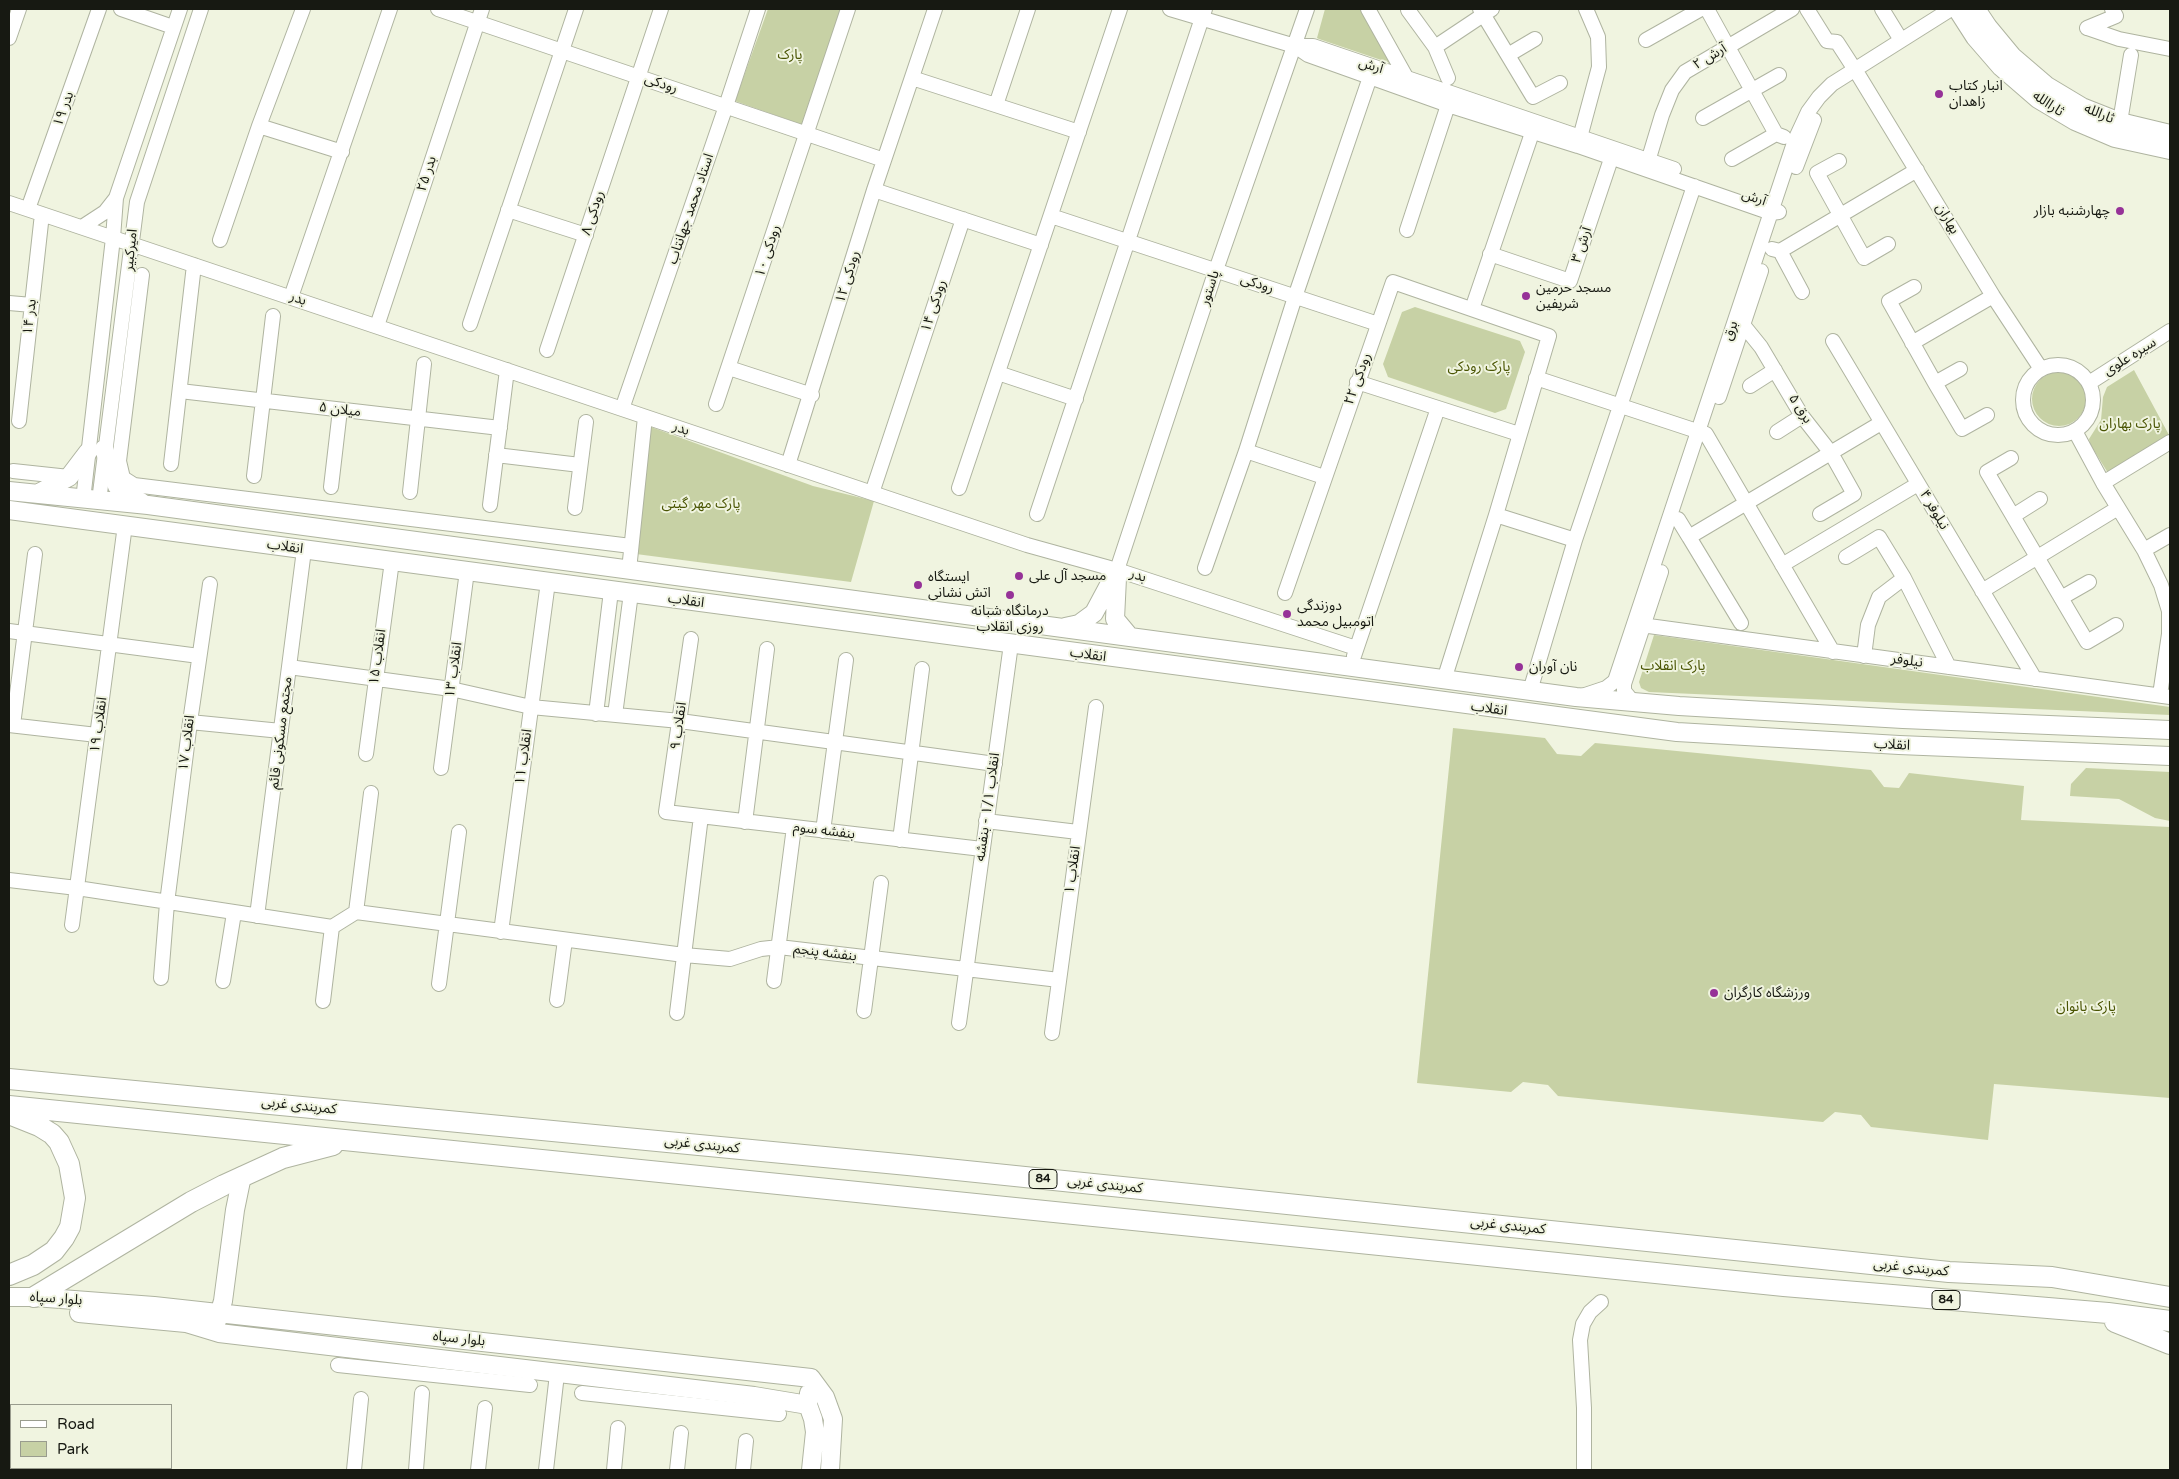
<!DOCTYPE html>
<meta charset="utf-8">
<style>
body{margin:0}
#map{position:relative;width:2179px;height:1479px;overflow:hidden;background:#f0f4e0;font-family:"Varela Round",sans-serif}
canvas{display:block}
.frame{position:absolute;inset:0;border:10px solid #171912;pointer-events:none}
.legend{position:absolute;left:10px;top:1404px;width:162px;height:65px;box-sizing:border-box;background:#f0f4e0;border:1px solid #999c8e;margin:0;padding:6px 9px;list-style:none;font-size:15px;color:#171912}
.legend li{display:flex;align-items:center;gap:10px;height:25px}
.legend b{width:25px;border:1px solid #999c8e}
</style>
<div id="map">
<canvas width="2179" height="1479"></canvas>
<div class="frame"></div>
<ul class="legend">
<li><b style="height:6px;background:#fff"></b>Road</li>
<li><b style="height:14px;background:#c7d1a5"></b>Park</li>
</ul>
</div>
<script>
const ctx = document.querySelector('canvas').getContext('2d');
ctx.lineJoin = 'round';
function paint(path, color) { ctx.fillStyle = color; ctx.fill(path, 'evenodd'); }
const toPath = rows => new Path2D(rows.map(r => 'M' + r).join(''));
function stroke(path, color, width, dash) { ctx.strokeStyle = color; ctx.lineWidth = width; ctx.lineCap = dash ? 'butt' : 'round'; ctx.setLineDash(dash || []); ctx.stroke(path); }
function label(font, color, halo, rows, align = 'center') {
  ctx.font = font + ' "Varela Round","Noto Sans Arabic",sans-serif'; ctx.lineWidth = 4; ctx.setLineDash([]); ctx.textBaseline = 'middle'; ctx.strokeStyle = halo; ctx.fillStyle = color; for (const [text, x, y, turn = 0] of rows) {
    ctx.save(); ctx.translate(x, y); ctx.rotate((+turn || 0) * Math.PI / 180); ctx.textAlign = isNaN(turn) ? turn : align; if (halo) ctx.strokeText(text, 0, 0); ctx.fillText(text, 0, 0); ctx.restore();
  }
}
const green = toPath([
 [768,9,844,9,803,125,735,101],
 [1325,9,1365,9,1394,61,1390,63,1319,39,1317,38],
 [1415,307,1520,341,1525,352,1506,409,1495,413,1388,377,1383,364,1402,312],
 [2134,370,2169,435,2108,473,2090,444,2089,439,2101,420,2103,397,2107,387],
 '2032 399a27 27 0 1 1 54 0a27 27 0 1 1-54 0Z',
 [651,427,813,486,874,501,851,582,636,554],
 [1654,635,2170,707,2170,715,1649,692,1641,688,1639,682],
 [1453,728,1545,738,1557,754,1581,756,1595,743,1871,770,1884,787,1899,788,1909,773,2024,786,2021,820,2170,827,2170,1098,1994,1084,1988,1140,1871,1127,1861,1115,1835,1112,1823,1122,1558,1096,1548,1085,1523,1082,1511,1092,1417,1083],
 [2086,768,2170,772,2170,821,2155,818,2119,799,2070,796,2071,784]
]);
const minor = toPath([
 [121,9,173,27],
 [438,9,884,160],
 [1170,9,1295,46,1308,55,1448,105,1578,146,1771,213,1779,212],
 [1368,9,1406,77],
 [1480,9,1533,97,1560,83],
 [1707,9,1776,134],
 [1807,9,1827,41,1837,42,1859,76,1993,296,2041,369],
 [1882,9,1901,40],
 [1408,10,1435,47,1448,78],
 [2087,28,2119,39,2170,49],
 [2087,28,2116,16,2112,9],
 [9,38,19,9],
 [1646,40,1701,9],
 [1295,46,1313,46,1674,169],
 [1435,47,1492,9],
 [1508,55,1535,39],
 [912,78,1079,132],
 [996,105,1028,9],
 [1703,118,1779,75],
 [2120,122,2131,55],
 [259,126,342,152],
 [1578,145,1599,67,1598,37,1586,9],
 [1732,159,1776,134,1784,137],
 [1839,161,1817,173,1864,258,1888,244],
 [1796,167,1814,120],
 [1646,168,1662,115,1672,90,1685,72,1792,9],
 [874,190,1041,245],
 [9,203,1027,545,1117,570,1356,648],
 [28,209,99,9],
 [508,210,586,235],
 [1051,216,1378,324],
 [82,227,105,212,116,198],
 [1407,230,1448,105],
 [220,240,259,126,303,9],
 [1772,249,1780,251,1802,292],
 [1780,251,1917,170],
 [1490,254,1570,281,1611,159],
 [142,275,119,461,123,478,134,485,631,546],
 [1914,287,1889,301,1935,383,1962,429,1987,415],
 [291,297,390,9],
 [9,303,32,305],
 [1472,309,1532,133],
 [470,324,576,9],
 [377,326,482,9],
 [1744,326,1761,347,1802,416,1831,453,1854,494,1820,514],
 [1833,341,2035,679],
 [1912,343,1993,296],
 [547,350,661,9],
 '2023 400a35 35 0 1 1 70 0a35 35 0 1 1-70 0Z',
 [729,368,812,395],
 [998,373,1076,399],
 [1536,378,1706,434,1833,652],
 [1357,382,1519,434],
 [1935,383,1960,369],
 [2089,383,2170,331],
 [1750,386,1775,370],
 [180,391,500,428],
 [1719,397,1761,271],
 [716,404,848,9],
 [622,409,726,106,758,9],
 [19,421,42,214],
 [2075,431,2103,483,2144,550,2161,585,2169,611,2169,634,2160,695],
 [1777,432,1802,416],
 [1246,451,1324,477],
 [496,455,580,465],
 [2011,458,1987,472,2087,642,2116,625],
 [171,464,194,265],
 [788,465,874,190,935,9],
 [13,471,69,477],
 [254,476,273,316],
 [2103,483,2170,442],
 [331,487,340,410],
 [959,488,1120,9],
 [410,492,424,364],
 [872,493,963,219],
 [83,500,113,238,116,198,180,9],
 [99,501,137,202,201,9],
 [490,505,507,370],
 [575,508,586,422],
 [1037,514,1205,9],
 [1496,515,1575,540],
 [2013,516,2040,499],
 [1678,519,1689,537],
 [2144,550,2170,535],
 [1846,557,1879,537,1904,578,1949,667],
 [1782,565,1918,484],
 [1205,568,1246,451,1295,297,1370,77],
 [629,570,645,417],
 [1117,570,1216,270,1307,9],
 [1982,591,2118,508],
 [1285,593,1393,282,1549,336,1496,515,1444,680],
 [2061,598,2089,582],
 [1741,623,1689,537,1881,423],
 [1634,624,2170,697],
 [9,631,199,656],
 [691,639,666,812,982,849],
 [1354,656,1438,408],
 [1864,656,1868,625,1879,597,1904,578],
 [289,667,451,689,531,707,680,721,995,764],
 [1530,691,1575,540,1694,186],
 [1582,696,1606,688,1615,681,1795,140,1808,112,1819,97,1832,84,1951,9],
 [1633,702,1624,691,1624,684,1661,572],
 [596,714,611,591],
 [615,715,631,593],
 [190,722,281,731],
 [9,725,97,735],
 [13,725,35,554],
 [366,754,392,561],
 [441,768,467,571],
 [986,821,1078,832],
 [745,822,767,649],
 [823,831,846,660],
 [900,840,922,669],
 [9,880,77,888,332,927,356,912,684,955,730,959,761,949,779,947,1059,980],
 [356,912,371,793],
 [257,916,304,550],
 [72,925,125,525],
 [501,932,548,582],
 [161,978,167,903,190,722,210,584],
 [223,981,234,913],
 [774,981,794,827],
 [439,984,459,832],
 [557,1000,565,940],
 [323,1001,332,927],
 [864,1011,881,883],
 [677,1013,701,816],
 [959,1023,1011,644],
 [1052,1033,1096,707],
 [338,1365,530,1385],
 [582,1393,779,1414],
 [354,1470,361,1399],
 [416,1470,422,1393],
 [478,1470,485,1408],
 [546,1470,557,1374],
 [614,1470,618,1428],
 [677,1470,681,1433],
 [743,1470,746,1441],
 [1584,1470,1584,1408,1580,1340,1583,1324,1590,1312,1601,1302]
]);
const major = toPath([
 [1957,9,1975,37,2001,67,2038,99,2075,121,2115,138,2170,150],
 [1976,9,1988,27,2012,56,2047,86,2082,107,2120,122,2170,134],
 [104,449,117,486,126,495,141,502],
 [9,491,148,505,1576,697,1679,706,1903,719,2170,730],
 [37,494,69,477,88,452],
 [9,510,1677,732,1899,745,2170,756],
 [1117,578,1115,619,1130,637],
 [1065,627,1079,624,1094,613,1117,570],
 [9,1297,34,1297,154,1306,811,1378,825,1397,833,1419,830,1470],
 [79,1313,186,1323,219,1333,754,1396,808,1405],
 [216,1324,223,1301,235,1210,242,1176],
 [809,1393,808,1405,813,1419,815,1432,811,1470]
]);
const highway = toPath([
 [9,1079,908,1165,1949,1272,2052,1277,2170,1297],
 [9,1106,1784,1286,2108,1313,2170,1321],
 [9,1114,39,1126,52,1134,59,1142,69,1164,75,1198,70,1227,64,1238,54,1251,33,1265,9,1275],
 [34,1297,191,1202,224,1185,283,1158,333,1145],
 [2115,1322,2170,1344]
]);
const markers = [
 [1939,94,5,"#963298"],
 [2120,211,5,"#963298"],
 [1526,296,5,"#963298"],
 [1019,576,5,"#963298"],
 [918,585,5,"#963298"],
 [1010,595,5,"#963298"],
 [1287,614,5,"#963298"],
 [1519,667,5,"#963298"],
 [1714,993,5,"#963298"]
];
const shields = [
 [1043,1179,28],
 [1946,1300,28]
];
const shieldNames = [
 ["84",1043,1179],
 ["84",1946,1300]
];
const parkNames = [
 ["پارک",790,55],
 ["پارک رودکی",1479,367],
 ["پارک بهاران",2130,424],
 ["پارک مهر گیتی",701,504],
 ["پارک انقلاب",1673,666],
 ["پارک بانوان",2086,1007]
];
const streetNames = [
 ["آرش ۲",1710,57,-31],
 ["آرش",1371,66,18],
 ["رودکی",661,84,19],
 ["ثاراالله",2048,104,34],
 ["بدر ۱۹",64,109,-70],
 ["ثارالله",2099,114,23],
 ["بدر ۲۵",427,174,-72],
 ["آرش",1754,198,20],
 ["استاد محمد جهانتاب",691,209,-71],
 ["رودکی ۸",593,213,-72],
 ["بهاران",1947,219,59],
 ["آرش ۳",1582,245,-71],
 ["امیرکبیر",131,250,-84],
 ["رودکی ۱۰",768,251,-72],
 ["رودکی ۱۲",848,277,-73],
 ["رودکی",1257,284,18],
 ["پاستور",1210,288,-72],
 ["بدر",298,299,19],
 ["رودکی ۱۴",934,306,-72],
 ["بدر ۱۴",30,317,-83],
 ["برق",1731,331,-72],
 ["سیره علوی",2130,357,-32],
 ["رودکی ۲۲",1358,379,-70],
 ["برق ۵",1800,409,57],
 ["میلان ۵",340,410,7],
 ["بدر",681,429,19],
 ["نیلوفر ۴",1934,510,59],
 ["انقلاب",285,547,8],
 ["بدر",1138,576,18],
 ["انقلاب",686,601,8],
 ["انقلاب",1088,655,8],
 ["انقلاب ۱۵",378,657,-82],
 ["نیلوفر",1907,661,8],
 ["انقلاب ۱۳",454,670,-82],
 ["انقلاب",1489,709,8],
 ["انقلاب ۱۹",99,725,-82],
 ["انقلاب ۹",679,726,-82],
 ["مجتمع مسکونی قائم",281,733,-83],
 ["انقلاب ۱۷",187,743,-83],
 ["انقلاب",1892,745,3],
 ["انقلاب ۱۱",524,757,-82],
 ["انقلاب ۱/۱ - بنفشه",988,807,-82],
 ["بنفشه سوم",824,831,7],
 ["انقلاب ۱",1073,870,-82],
 ["بنفشه پنجم",825,953,7],
 ["کمربندی غربی",299,1106,6],
 ["کمربندی غربی",702,1145,6],
 ["کمربندی غربی",1105,1185,6],
 ["کمربندی غربی",1508,1226,6],
 ["کمربندی غربی",1911,1268,6],
 ["بلوار سپاه",56,1299,4],
 ["بلوار سپاه",459,1339,6]
];
const poiNames = [
 ["انبار کتاب",1949,86],
 ["زاهدان",1949,102],
 ["چهارشنبه بازار",2110,211,"right"],
 ["مسجد حرمین",1536,288],
 ["شریفین",1536,304],
 ["مسجد آل علی",1029,576],
 ["ایستگاه",928,577],
 ["اتش نشانی",928,593],
 ["دوزندگی",1297,606],
 ["اتومبیل محمد",1297,622],
 ["درمانگاه شبانه",1010,611,"center"],
 ["روزی انقلاب",1010,627,"center"],
 ["نان آوران",1529,667],
 ["ورزشگاه کارگران",1724,993]
];
paint(green, '#c7d1a5');
stroke(minor, '#afb4a0', 16);
stroke(major, '#afb4a0', 20);
stroke(highway, '#afb4a0', 22);
stroke(minor, '#fff', 14);
stroke(major, '#fff', 18);
stroke(highway, '#fff', 20);
for (const [x, y, r, color] of markers) { const dot = new Path2D(); dot.arc(x, y, r, 0, 2 * Math.PI); ctx.fillStyle = color; ctx.fill(dot); stroke(dot, '#f0f4e0', 2); }
for (const [x, y, w] of shields) { const box = new Path2D(); box.roundRect(x - w / 2, y - 9.5, w, 19, 4); ctx.fillStyle = '#f0f4e0'; ctx.fill(box); stroke(box, '#171912', 1); }
label('bold 12px', '#171912', null, shieldNames);
label('14px', '#495402', '#f0f4e0', parkNames);
label('14px', '#171912', '#f0f4e0', streetNames);
label('14px', '#171912', '#f0f4e0', poiNames, 'left');
</script>
